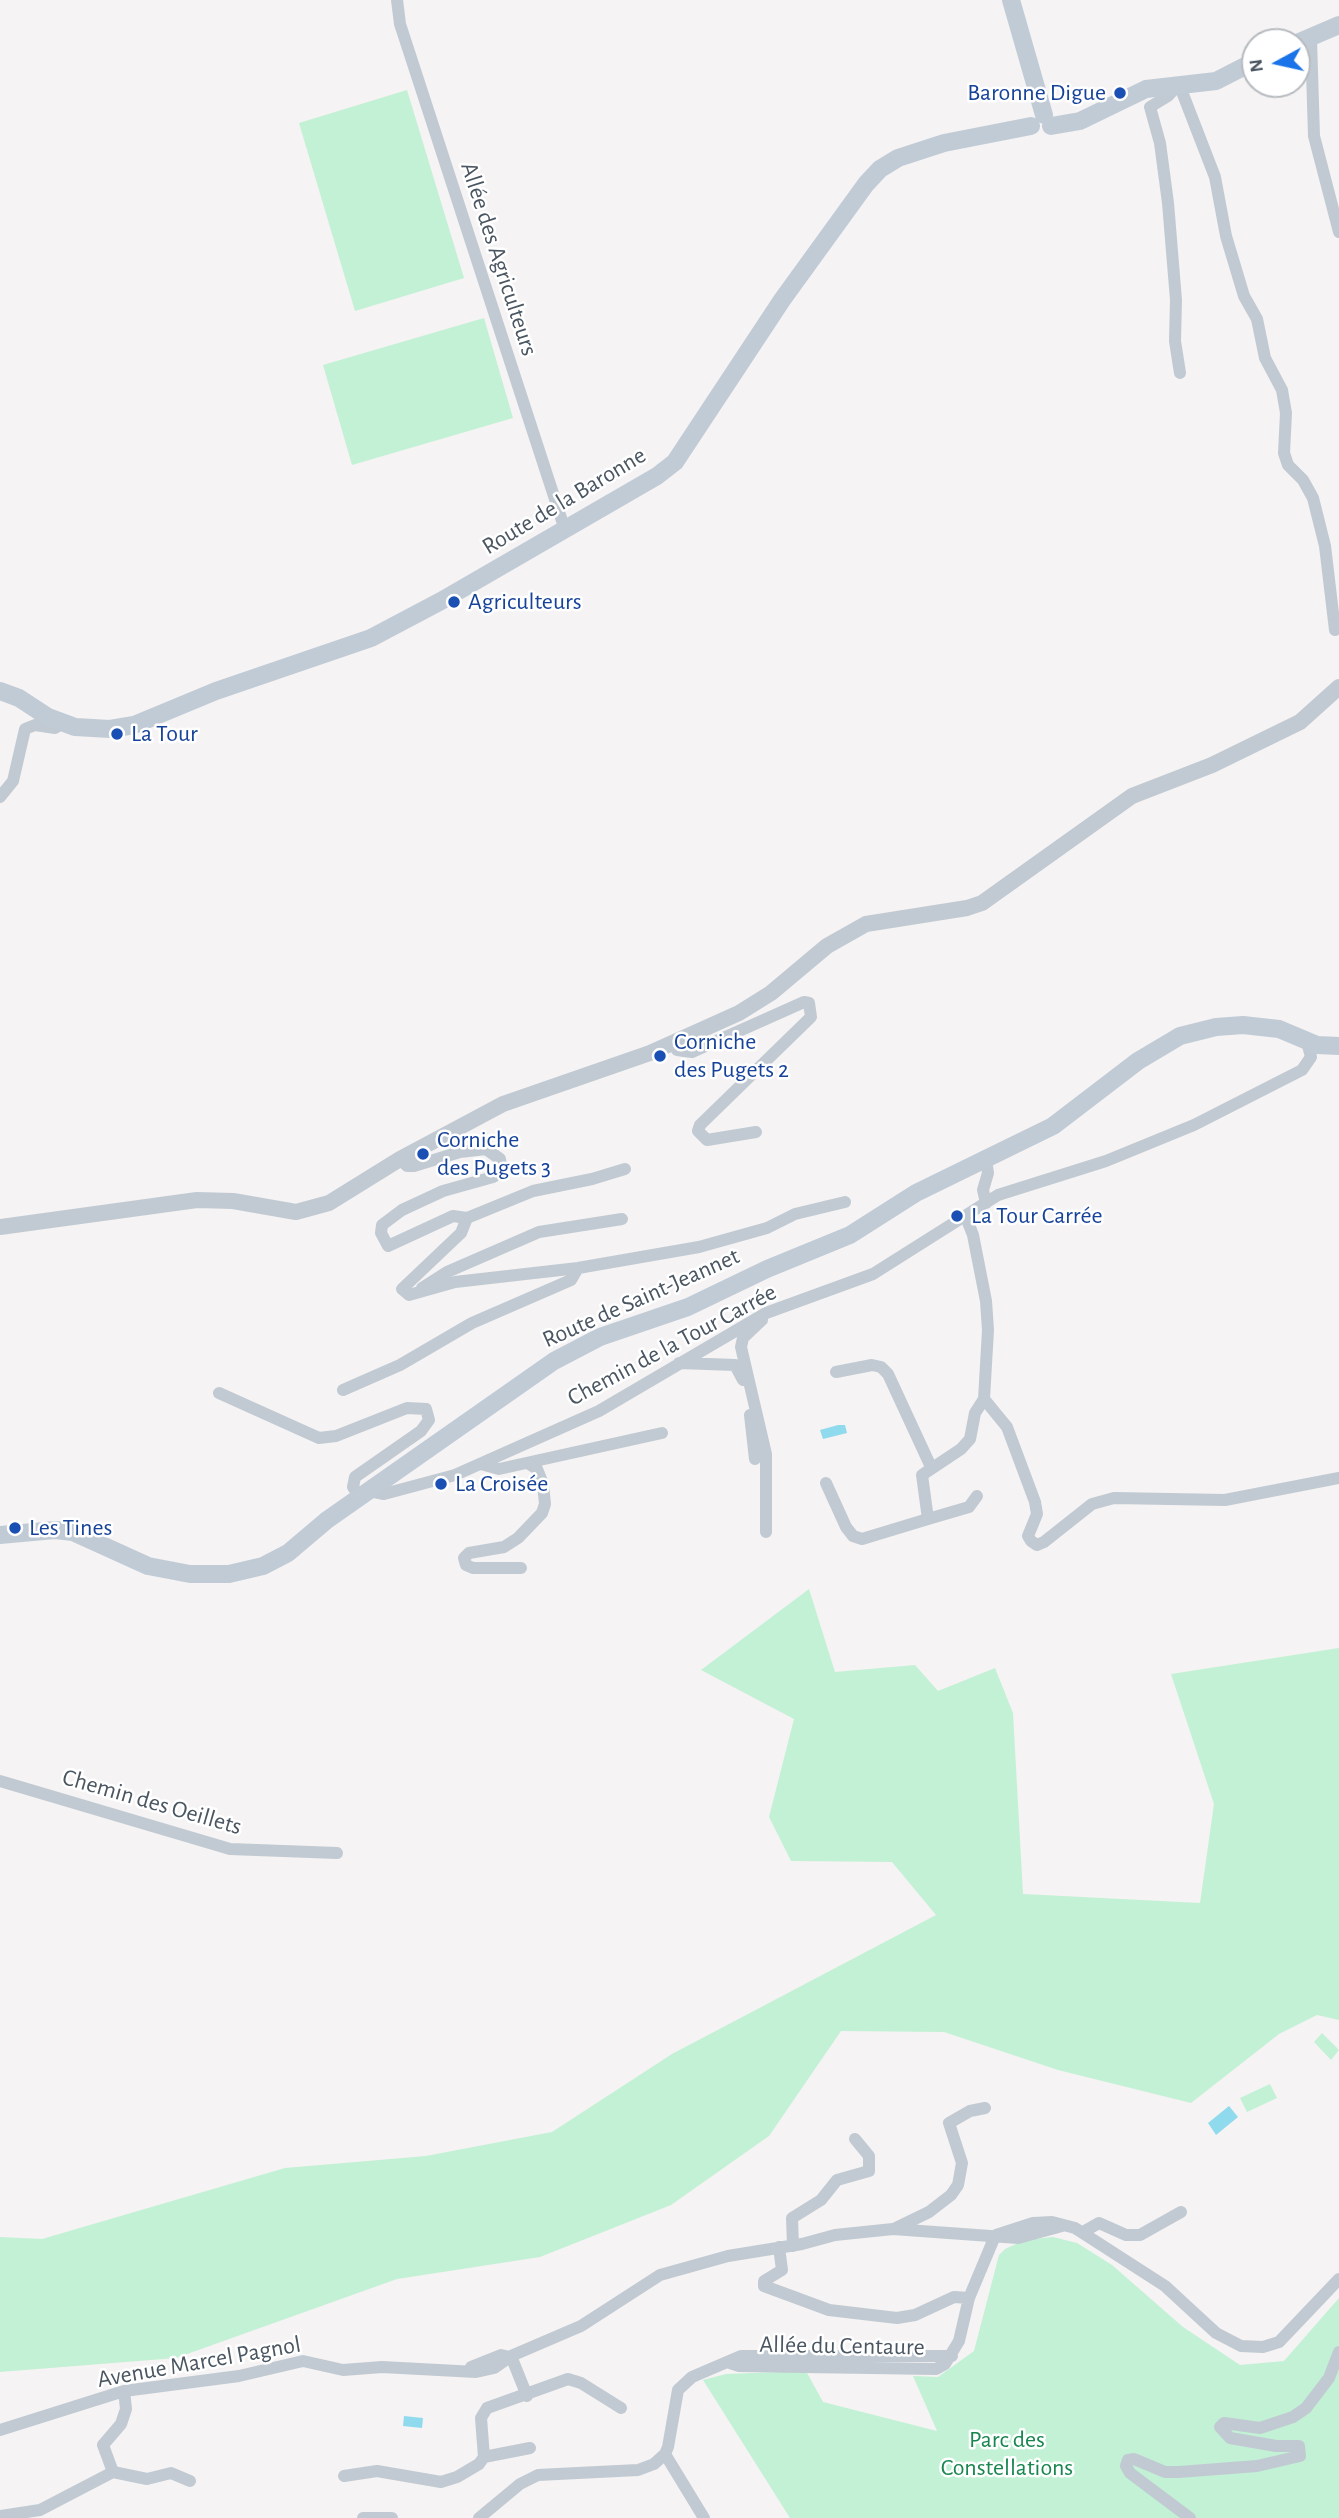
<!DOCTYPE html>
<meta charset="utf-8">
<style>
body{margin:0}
#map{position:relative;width:1339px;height:2518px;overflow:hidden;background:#f5f3f3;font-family:"Alegreya Sans",sans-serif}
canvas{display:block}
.north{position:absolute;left:1241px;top:28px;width:70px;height:70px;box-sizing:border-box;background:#fff;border:2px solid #b7bbc0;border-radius:50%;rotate:262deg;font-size:19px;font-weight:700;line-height:28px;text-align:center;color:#4a5661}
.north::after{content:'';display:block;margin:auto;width:24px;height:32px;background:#1a73e8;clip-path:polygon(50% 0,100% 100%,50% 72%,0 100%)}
</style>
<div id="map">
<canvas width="1339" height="2518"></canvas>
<div class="north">N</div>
</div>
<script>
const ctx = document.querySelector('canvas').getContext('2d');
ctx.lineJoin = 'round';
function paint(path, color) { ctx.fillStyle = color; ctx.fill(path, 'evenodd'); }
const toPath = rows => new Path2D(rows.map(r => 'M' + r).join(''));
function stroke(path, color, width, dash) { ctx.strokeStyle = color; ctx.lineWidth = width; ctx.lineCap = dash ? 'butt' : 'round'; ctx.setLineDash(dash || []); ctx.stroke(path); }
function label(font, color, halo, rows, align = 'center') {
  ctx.font = font + ' "Alegreya Sans",sans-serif'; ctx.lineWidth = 5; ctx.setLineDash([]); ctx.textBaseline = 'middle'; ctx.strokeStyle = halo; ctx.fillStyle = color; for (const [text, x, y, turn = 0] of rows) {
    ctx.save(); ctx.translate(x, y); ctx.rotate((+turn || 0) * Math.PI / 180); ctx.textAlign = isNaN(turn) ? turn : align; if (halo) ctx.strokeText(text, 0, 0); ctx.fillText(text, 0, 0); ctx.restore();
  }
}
const green = toPath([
 [407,90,464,278,355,311,299,123],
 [484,318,513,418,352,465,323,365],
 [809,1589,835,1672,915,1665,938,1691,995,1668,1013,1713,1023,1894,1200,1903,1214,1804,1171,1674,1339,1648,1339,2020,1317,2015,1279,2034,1191,2103,1058,2070,944,2032,841,2031,769,2136,671,2205,540,2257,397,2279,176,2358,0,2372,0,2237,42,2239,285,2168,426,2156,552,2132,672,2054,936,1915,892,1862,791,1861,769,1817,794,1719,701,1670],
 [1322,2033,1339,2050,1331,2060,1314,2042],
 [1270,2084,1277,2098,1247,2112,1240,2098],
 [1053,2237,1077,2243,1112,2265,1183,2327,1240,2365,1284,2361,1339,2298,1339,2518,790,2518,703,2380,726,2374,806,2371,823,2402,937,2431,913,2376,938,2377,974,2351,999,2255,1005,2249,1025,2240]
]);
const water = toPath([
 [838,1425,845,1425,847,1433,823,1439,820,1430],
 [1229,2106,1238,2117,1216,2135,1208,2123],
 [404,2416,423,2418,422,2428,403,2426]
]);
const minor = toPath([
 [397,0,400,24,565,530],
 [1311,39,1314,136,1339,232],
 [1180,373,1175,341,1176,300,1168,203,1160,143,1150,107,1168,96,1179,84,1215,177,1226,236,1244,296,1257,319,1265,358,1282,390,1286,413,1284,453,1288,465,1303,480,1313,498,1325,546,1335,630],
 [0,797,13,781,25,729,35,725,55,728,63,723],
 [673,1043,677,1050,692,1052,804,1002,809,1003,811,1017,700,1125,698,1131,707,1140,756,1132],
 [400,1159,407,1166,414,1166,460,1152,486,1149,500,1159,501,1167,499,1173,493,1177,443,1191,402,1210,382,1225,381,1233,388,1246,453,1216,467,1218,461,1233,402,1289,409,1295,455,1282,578,1268,699,1247,767,1228,795,1214,845,1202],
 [986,1203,983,1190,988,1173,986,1160],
 [966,1217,973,1235,986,1301,988,1330,984,1399,1007,1427,1035,1502,1037,1514,1028,1536,1031,1541,1037,1545,1044,1542,1092,1504,1114,1498,1225,1500,1339,1478],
 [467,1218,533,1191,592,1179,625,1169],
 [422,1288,447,1272,539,1232,622,1219],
 [762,1320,743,1338,741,1347,766,1454,766,1532],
 [679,1363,735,1365,743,1380],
 [836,1372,872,1365,881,1367,888,1374,931,1467],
 [343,1390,400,1365,472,1323,571,1280,578,1268],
 [219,1393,319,1438,336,1436,407,1408,426,1409,429,1420,421,1431,355,1477,353,1487,360,1497],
 [750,1415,755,1459],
 [481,1464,499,1469,662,1433],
 [826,1483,846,1527,853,1536,862,1539,928,1519,922,1475,961,1449,970,1439,975,1413,984,1399],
 [369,1491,384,1494,455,1475,599,1411,766,1313,873,1274,998,1195,1106,1161,1194,1125,1302,1070,1311,1057,1307,1042],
 [928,1519,969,1507,977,1496],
 [521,1568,473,1568,466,1565,464,1558,469,1553,504,1547,518,1538,542,1513,545,1504,543,1484,537,1469,529,1464],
 [0,1781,230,1849,337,1853],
 [896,2228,929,2212,951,2195,958,2185,962,2163,949,2123,970,2111,985,2108],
 [1083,2232,1099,2223,1126,2235,1140,2235,1181,2212],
 [996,2235,1033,2223,1052,2222,1075,2228,1165,2286,1216,2333,1241,2346,1263,2347,1279,2342,1339,2279],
 [793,2246,792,2218,821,2200,837,2180,869,2171,869,2156,855,2139],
 [779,2247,782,2270,764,2281,764,2286,829,2310,897,2318,915,2315,954,2297,969,2298],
 [511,2356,527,2396],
 [727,2362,739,2366,936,2369,945,2364,959,2341,969,2298,995,2236],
 [471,2367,501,2355,510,2357],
 [0,2430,124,2391,239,2376,303,2361,343,2370,382,2367,476,2372,494,2368,511,2356,581,2326,660,2275,728,2256,802,2244,835,2235,893,2229,1018,2238,1062,2226],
 [665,2454,704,2518],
 [484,2457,530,2448],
 [113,2472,147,2479,171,2473,190,2481],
 [344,2476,377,2471,441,2482,457,2477,479,2464,484,2457,481,2418,487,2408,568,2379,581,2383,621,2408],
 [0,2516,40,2510,113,2472,103,2445,121,2424,126,2409,124,2391],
 [363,2518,392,2518],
 [479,2518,520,2484,538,2475,638,2470,654,2464,665,2454,668,2447,678,2390,692,2377,741,2356,952,2356],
 [1190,2518,1130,2473,1126,2466,1128,2460,1134,2459,1165,2472,1179,2472,1257,2466,1300,2456,1299,2446,1276,2446,1230,2438,1220,2427,1224,2423,1260,2428,1293,2417,1306,2408,1329,2378,1339,2352]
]);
const tertiary = toPath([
 [0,1227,197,1200,233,1201,296,1212,329,1203,400,1159,503,1104,650,1053,739,1013,771,993,827,946,866,924,967,908,982,903,1132,796,1212,765,1300,722,1339,687]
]);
const secondary = toPath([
 [1011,0,1044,115],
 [1297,43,1339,25],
 [1051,126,1080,121,1146,89,1216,81,1255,61],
 [0,691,19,698,48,717,75,727,110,729,134,725,216,691,371,638,441,601,657,476,675,462,782,300,866,184,880,169,898,158,944,143,1031,126],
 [0,1535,55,1530,73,1532,148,1566,190,1574,229,1574,263,1566,288,1553,327,1520,554,1361,600,1337,688,1307,767,1269,850,1235,916,1193,1053,1126,1138,1061,1180,1036,1216,1027,1243,1025,1279,1029,1317,1045,1339,1046]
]);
const markers = [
 [1120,93,7,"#1a4fb4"],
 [454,602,7,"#1a4fb4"],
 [117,734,7,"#1a4fb4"],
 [660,1056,7,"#1a4fb4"],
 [423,1154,7,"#1a4fb4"],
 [957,1216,7,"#1a4fb4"],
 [441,1484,7,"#1a4fb4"],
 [15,1528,7,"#1a4fb4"]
];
const transitNames = [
 ["Baronne Digue",1106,93,"right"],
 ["Agriculteurs",468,602],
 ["La Tour",131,734],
 ["Corniche",674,1042],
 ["des Pugets 2",674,1070],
 ["Corniche",437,1140],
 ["des Pugets 3",437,1168],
 ["La Tour Carrée",971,1216],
 ["La Croisée",455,1484],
 ["Les Tines",29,1528]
];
const streetNames = [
 ["Allée des Agriculteurs",499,259,72],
 ["Route de la Baronne",564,501,-31],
 ["Route de Saint-Jeannet",641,1298,-24],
 ["Chemin de la Tour Carrée",672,1345,-28],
 ["Chemin des Oeillets",152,1802,16],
 ["Allée du Centaure",842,2346,1],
 ["Avenue Marcel Pagnol",199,2362,-10]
];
const parkNames = [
 ["Parc des",1007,2440],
 ["Constellations",1007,2468]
];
paint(green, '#c3f1d5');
paint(water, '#90daee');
stroke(minor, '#c1cad2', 12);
stroke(tertiary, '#c1cad2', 16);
stroke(secondary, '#c1cbd6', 18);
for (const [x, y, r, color] of markers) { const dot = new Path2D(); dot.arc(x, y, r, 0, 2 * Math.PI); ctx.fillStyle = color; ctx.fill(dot); stroke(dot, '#fff', 2.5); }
label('24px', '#164399', '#fff', transitNames, 'left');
label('24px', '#4a5661', '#fff', streetNames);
label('24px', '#17864f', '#fff', parkNames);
</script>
